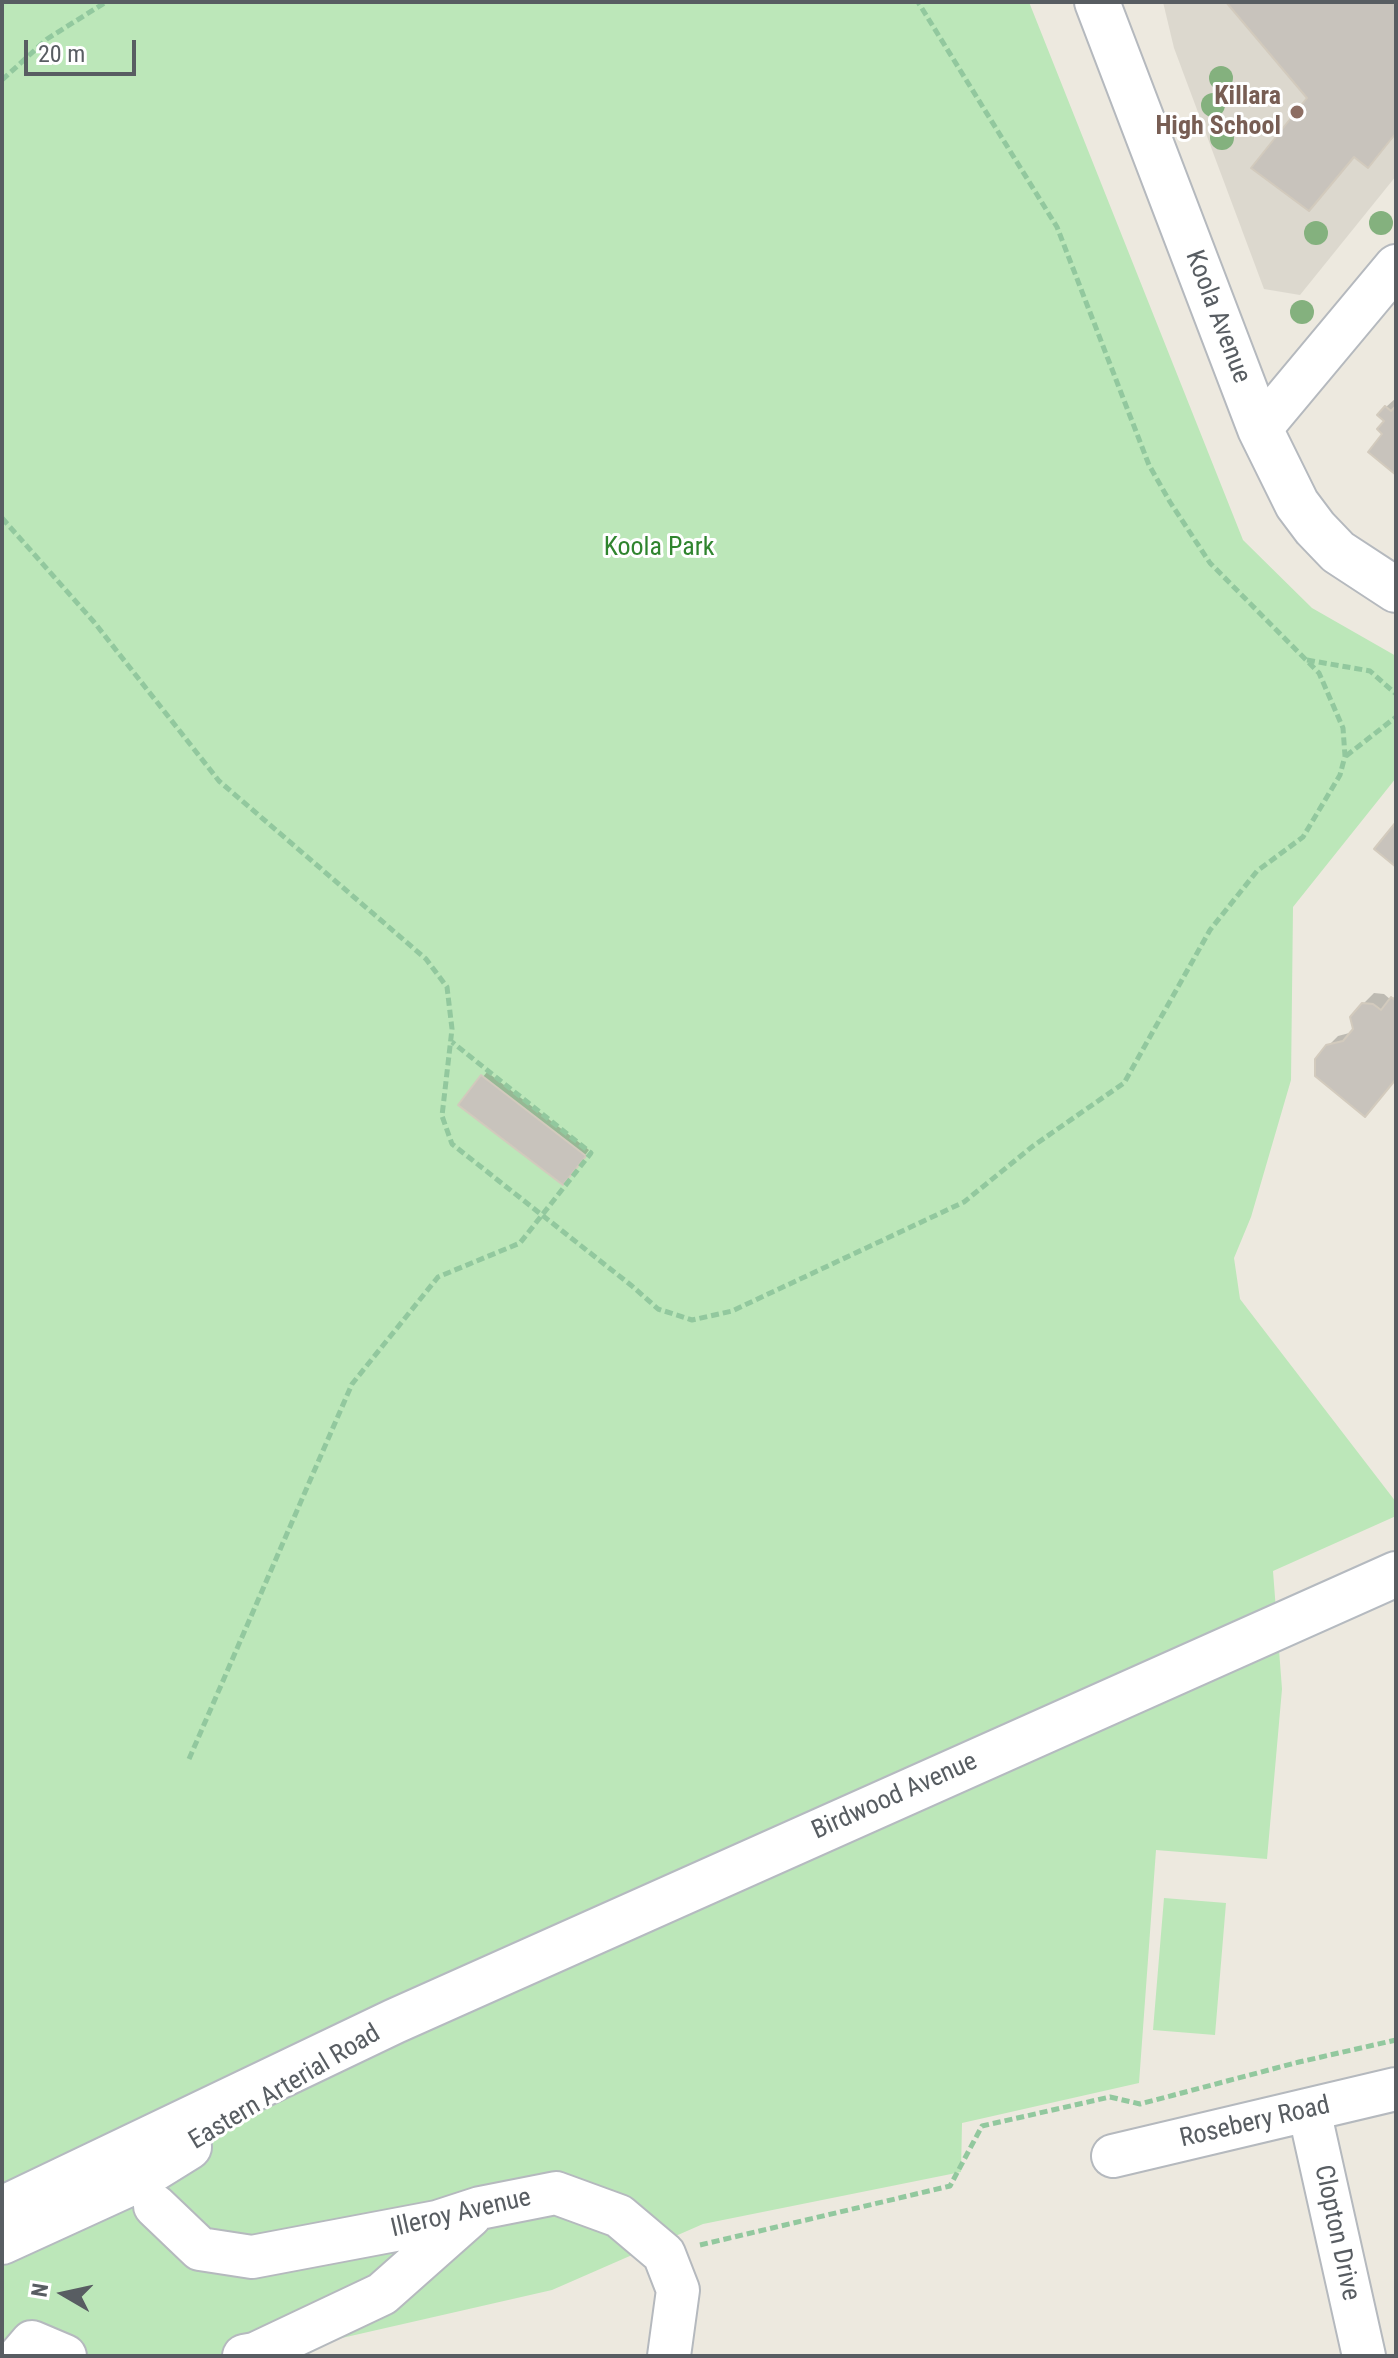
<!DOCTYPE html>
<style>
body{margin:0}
#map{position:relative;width:1398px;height:2358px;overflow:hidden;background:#ede9df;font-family:"Roboto Condensed",sans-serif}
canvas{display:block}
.frame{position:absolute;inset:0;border:4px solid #585d62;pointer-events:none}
.north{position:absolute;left:24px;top:2254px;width:80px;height:80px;-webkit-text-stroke:6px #fff;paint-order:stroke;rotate:279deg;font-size:22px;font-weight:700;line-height:32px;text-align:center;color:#585d62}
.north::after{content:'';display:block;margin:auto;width:28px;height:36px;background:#585d62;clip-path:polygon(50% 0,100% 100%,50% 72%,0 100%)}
.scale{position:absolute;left:24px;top:40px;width:112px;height:36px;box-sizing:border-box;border:4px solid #585d62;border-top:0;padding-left:10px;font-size:24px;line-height:28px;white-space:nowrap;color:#585d62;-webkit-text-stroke:6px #fff;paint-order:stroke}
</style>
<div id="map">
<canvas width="1398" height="2358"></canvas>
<div class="frame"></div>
<div class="north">N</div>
<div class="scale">20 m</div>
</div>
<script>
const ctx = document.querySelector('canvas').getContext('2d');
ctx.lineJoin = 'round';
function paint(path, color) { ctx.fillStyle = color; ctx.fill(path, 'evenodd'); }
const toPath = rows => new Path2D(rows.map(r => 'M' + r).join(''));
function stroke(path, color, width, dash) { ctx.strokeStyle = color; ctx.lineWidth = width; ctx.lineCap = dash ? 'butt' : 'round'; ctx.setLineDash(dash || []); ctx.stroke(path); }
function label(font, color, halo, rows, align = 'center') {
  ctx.font = font + ' "Roboto Condensed",sans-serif'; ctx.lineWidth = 6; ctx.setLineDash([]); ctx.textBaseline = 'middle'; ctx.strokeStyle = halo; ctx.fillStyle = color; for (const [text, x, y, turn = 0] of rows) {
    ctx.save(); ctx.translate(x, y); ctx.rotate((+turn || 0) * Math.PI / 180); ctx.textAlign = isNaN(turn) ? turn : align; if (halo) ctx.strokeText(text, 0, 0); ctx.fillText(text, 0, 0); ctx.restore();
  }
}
const education = toPath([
 [1163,2,1396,2,1396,176,1300,295,1264,289,1174,48]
]);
const green = toPath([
 [2,2,1029,2,1243,540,1312,608,1396,656,1396,778,1293,907,1291,1080,1251,1217,1234,1258,1240,1299,1396,1502,1396,1516,1273,1571,1282,1689,1267,1859,1156,1850,1139,2083,962,2123,961,2172,703,2224,552,2290,263,2356,2,2356],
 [1164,1898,1226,1903,1215,2035,1153,2030]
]);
const shadow = toPath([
 [1228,2,1396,2,1396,134,1368,166,1355,156,1309,209,1309,98],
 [1396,398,1396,472,1385,433,1386,407],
 [1374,993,1384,994,1391,1000,1396,995,1396,1078,1327,1047,1338,1036,1353,1032,1363,1004],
 [487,1072,589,1150,568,1178,461,1104]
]);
const building = toPath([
 [1226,2,1396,2,1396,133,1368,168,1354,157,1309,211,1251,168,1307,98,1226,2],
 [1385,406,1391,411,1396,406,1396,475,1368,452,1382,434,1377,429,1384,421,1377,415,1385,406],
 [1396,822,1396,867,1374,849,1396,822],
 [1391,997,1396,1001,1396,1079,1365,1117,1315,1076,1315,1059,1326,1045,1343,1041,1353,1029,1350,1017,1362,1003,1373,1004,1381,1010,1391,997],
 [481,1075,586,1156,563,1185,458,1105,481,1075]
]);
const path = toPath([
 [2,80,47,39,106,2],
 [2,518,94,622,219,781,426,959,447,987,452,1029,442,1116,452,1144,632,1286,658,1309,692,1320,732,1311,964,1202,1033,1146,1124,1083,1210,930,1257,871,1303,837,1340,775,1345,756,1343,728,1319,673,1210,563,1170,502,1149,465,1057,227,918,2],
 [1307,660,1370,671,1396,694],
 [1346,756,1396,717],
 [189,1759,352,1384,438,1277,520,1243,591,1153,452,1042],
 [700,2245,950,2186,982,2126,1110,2097,1140,2104,1299,2062,1396,2040]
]);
const minor = toPath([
 [1260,429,1396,266],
 [1309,2110,1364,2356],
 [1113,2156,1396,2089],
 [155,2206,200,2249,252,2257,437,2222,480,2208,556,2193,619,2216,664,2254,678,2290,669,2356],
 [20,2356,32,2342,65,2356],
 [244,2356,255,2354,382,2294,470,2216]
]);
const tertiary = toPath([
 [1097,2,1260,429,1297,504,1315,528,1338,552,1396,590]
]);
const secondary = toPath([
 [2,2209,395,2021,1396,1574],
 [2,2242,131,2183,189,2147]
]);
const trees = [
 [1221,78],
 [1213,105],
 [1222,138],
 [1381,223],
 [1316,233],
 [1302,312]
];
const markers = [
 [1297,112,8,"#8d6e63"]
];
const educationNames = [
 ["Killara",1281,97],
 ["High School",1281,127]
];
const streetNames = [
 ["Koola Avenue",1217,317,69],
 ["Birdwood Avenue",895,1797,-24],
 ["Eastern Arterial Road",285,2088,-31],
 ["Rosebery Road",1255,2123,-13],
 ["Illeroy Avenue",461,2214,-13],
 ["Clopton Drive",1336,2233,78]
];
const parkNames = [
 ["Koola Park",659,548]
];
paint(education, '#dcd8ce');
paint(green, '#bce7b9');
paint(shadow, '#0003');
paint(building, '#c8c3bc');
stroke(building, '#d2cabd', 2);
stroke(minor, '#b5b9be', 46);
stroke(tertiary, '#b5b9be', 48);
stroke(secondary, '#b5bac0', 48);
stroke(path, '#92c89e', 5, [8, 4]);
stroke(minor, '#fff', 42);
stroke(tertiary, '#fff', 44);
stroke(secondary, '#fff', 44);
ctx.fillStyle = '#84b17e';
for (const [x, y] of trees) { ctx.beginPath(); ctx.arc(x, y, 12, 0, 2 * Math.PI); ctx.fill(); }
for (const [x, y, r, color] of markers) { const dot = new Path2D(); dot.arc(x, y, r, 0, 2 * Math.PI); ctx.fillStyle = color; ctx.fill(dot); stroke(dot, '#fff', 3); }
label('bold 26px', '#785e54', '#fff', educationNames, 'right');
label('26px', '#585d62', '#fff', streetNames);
label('26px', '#2f842e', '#fff', parkNames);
</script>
